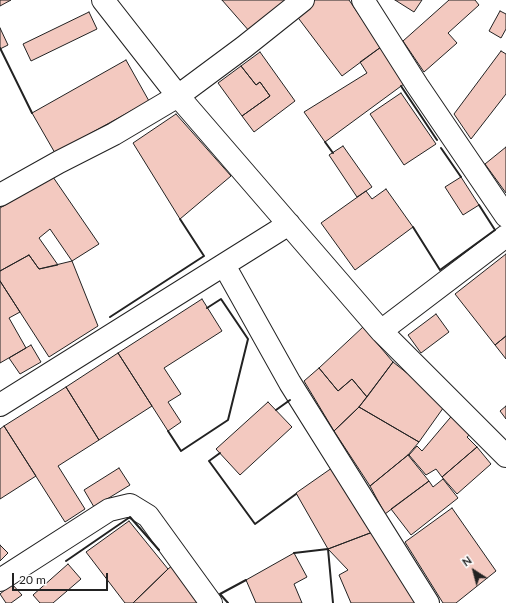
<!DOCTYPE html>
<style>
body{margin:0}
#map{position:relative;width:506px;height:603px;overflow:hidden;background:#fff;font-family:Lato,sans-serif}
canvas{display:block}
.north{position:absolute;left:454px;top:551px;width:40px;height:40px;-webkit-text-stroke:3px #fff;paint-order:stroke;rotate:324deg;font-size:11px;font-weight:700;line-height:16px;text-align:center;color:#222}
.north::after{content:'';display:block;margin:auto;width:14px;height:18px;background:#222;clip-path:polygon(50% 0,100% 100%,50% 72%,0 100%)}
.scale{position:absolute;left:12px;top:573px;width:96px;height:18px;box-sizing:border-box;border:2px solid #222;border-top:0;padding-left:5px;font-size:12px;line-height:14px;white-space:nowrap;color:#222;-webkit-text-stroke:3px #fff;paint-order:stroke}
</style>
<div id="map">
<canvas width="506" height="603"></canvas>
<div class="north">N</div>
<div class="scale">20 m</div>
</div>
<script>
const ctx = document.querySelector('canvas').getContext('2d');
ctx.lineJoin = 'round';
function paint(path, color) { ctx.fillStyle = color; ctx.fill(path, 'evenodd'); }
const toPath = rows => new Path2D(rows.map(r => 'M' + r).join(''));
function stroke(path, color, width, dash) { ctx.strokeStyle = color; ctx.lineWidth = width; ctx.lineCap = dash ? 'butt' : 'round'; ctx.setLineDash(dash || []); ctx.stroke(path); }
const building = toPath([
 [0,0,11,0,0,6,0,0],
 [222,0,286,0,250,32,222,0],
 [315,0,349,0,381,47,342,76,296,15,315,0],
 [395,0,422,0,414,12,395,0],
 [449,0,475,0,479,5,448,33,457,43,424,72,403,41,449,0],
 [500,11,506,14,506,29,501,38,489,31,500,11],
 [89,12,97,29,31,61,23,44,89,12],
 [0,28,8,45,0,49,0,28],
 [381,47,408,81,325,142,304,112,367,73,360,62,381,47],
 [501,51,506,54,506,94,471,139,454,114,501,51],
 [260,52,295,101,254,132,242,116,270,96,260,82,256,85,241,66,260,52],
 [126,60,149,101,55,153,32,113,126,60],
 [241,66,256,85,260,82,270,96,242,116,218,83,241,66],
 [401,93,436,144,404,165,370,114,401,93],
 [176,114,231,176,180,219,133,143,176,114],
 [343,146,372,187,357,197,329,155,343,146],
 [506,147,506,193,485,164,506,147],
 [53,177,99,244,72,261,50,229,39,238,58,265,39,269,29,255,0,271,0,208,53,177],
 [461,177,479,205,463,215,445,187,461,177],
 [386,189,413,227,355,270,321,223,366,191,372,199,386,189],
 [506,254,506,336,495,345,455,294,506,254],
 [29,255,39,269,72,261,98,326,49,357,0,281,0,271,29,255],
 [0,281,20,312,9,318,26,348,0,363,0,281],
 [202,299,222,331,164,368,181,394,168,402,181,422,168,431,118,353,202,299],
 [436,314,449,332,421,353,408,335,436,314],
 [363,327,393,362,367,397,352,379,338,391,319,368,363,327],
 [506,336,506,359,495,345,506,336],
 [31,345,41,362,20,374,9,358,31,345],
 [118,353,152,406,99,440,66,387,118,353],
 [393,362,446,404,419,442,359,407,393,362],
 [319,368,338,391,352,379,367,397,359,407,334,431,304,381,319,368],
 [66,387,99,440,58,466,85,509,65,522,4,426,66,387],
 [268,402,292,427,240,475,216,449,268,402],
 [506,406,506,419,500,411,506,406],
 [359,407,419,442,408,455,370,486,334,431,359,407],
 [455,412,475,430,467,437,477,447,442,477,436,469,426,475,409,455,417,446,422,451,455,412],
 [4,426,36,476,0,499,0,429,4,426],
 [477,447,491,464,457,494,442,477,477,447],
 [408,455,429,481,385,514,370,486,408,455],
 [339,463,378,530,328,549,296,493,339,463],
 [119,468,130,485,94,507,84,490,119,468],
 [443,479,458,498,411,535,391,509,429,481,433,487,443,479],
 [452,508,496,571,456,603,443,603,405,542,452,508],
 [129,521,168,569,133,603,125,603,86,552,129,521],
 [378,530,421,603,351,603,339,575,348,570,328,549,378,530],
 [0,545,8,553,0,561,0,545],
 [294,553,307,577,294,584,302,603,256,603,246,580,294,553],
 [68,564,81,579,53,603,40,603,33,595,68,564],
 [173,565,205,603,133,603,168,569,173,565],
 [12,584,22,595,11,603,6,603,0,594,12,584]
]);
const minor = toPath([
 [103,0,178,96,381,331,506,456],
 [363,0,417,85,506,216],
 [0,195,59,162,114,134,178,96,244,47,303,0],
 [224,265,290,383,428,603],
 [381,331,506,236],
 [0,405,289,224],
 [0,580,109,510,130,505,148,516,211,603]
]);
const wall = toPath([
 [0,48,32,113],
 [401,86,437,140],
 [325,142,333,153],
 [441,148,461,177],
 [413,227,440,270,495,230,479,205],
 [110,317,204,256,180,219],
 [276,410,290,400],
 [168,431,181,451,228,420,248,339,221,299,207,308],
 [220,453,209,461,255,524,296,494],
 [294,553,328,549,333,603],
 [66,561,130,517,159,550],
 [228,603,220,594,246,580]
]);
paint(building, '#f3c9c0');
stroke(building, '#222', 1);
stroke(minor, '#222', 24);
stroke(minor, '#fff', 22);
stroke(wall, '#222', 2);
</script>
